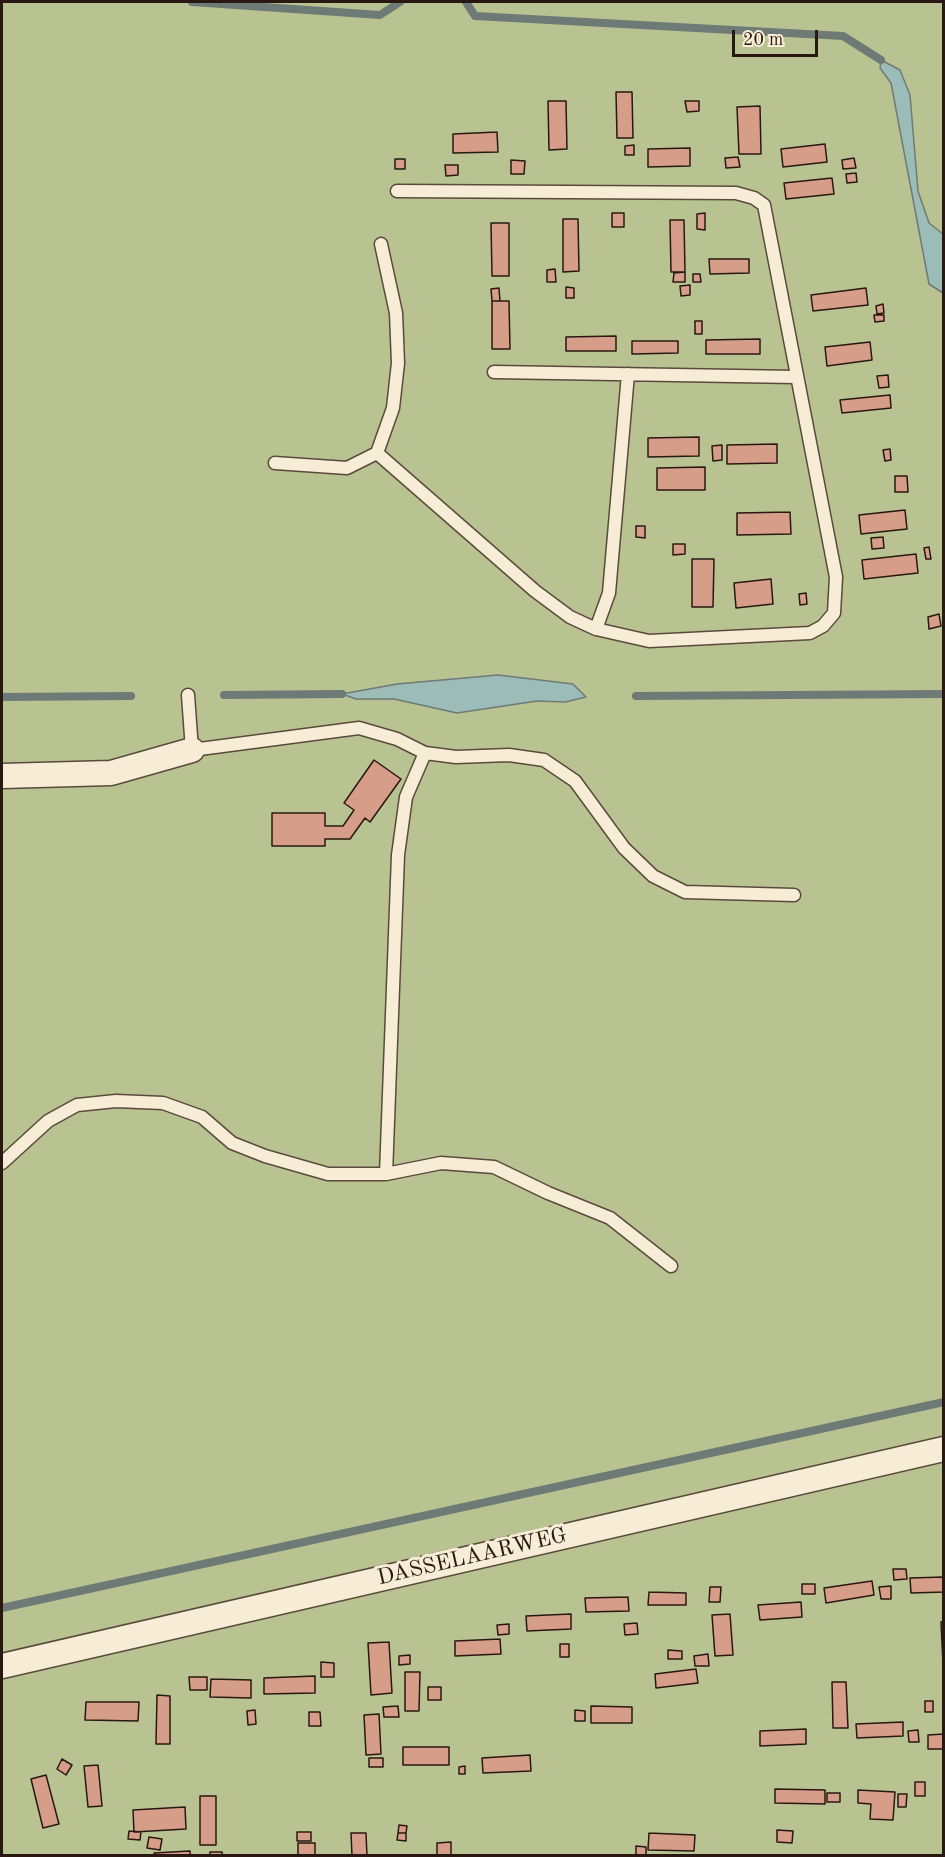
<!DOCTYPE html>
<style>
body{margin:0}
#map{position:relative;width:945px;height:1857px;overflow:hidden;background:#f2e1bf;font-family:"Old Standard TT",serif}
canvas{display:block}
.frame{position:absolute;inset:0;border:3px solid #281811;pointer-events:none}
.scale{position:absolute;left:732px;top:30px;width:86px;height:27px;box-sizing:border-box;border:3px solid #281811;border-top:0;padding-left:8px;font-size:18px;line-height:21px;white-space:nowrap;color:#281811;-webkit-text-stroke:4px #f7ecd5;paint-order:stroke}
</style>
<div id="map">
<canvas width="945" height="1857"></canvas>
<div class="frame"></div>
<div class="scale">20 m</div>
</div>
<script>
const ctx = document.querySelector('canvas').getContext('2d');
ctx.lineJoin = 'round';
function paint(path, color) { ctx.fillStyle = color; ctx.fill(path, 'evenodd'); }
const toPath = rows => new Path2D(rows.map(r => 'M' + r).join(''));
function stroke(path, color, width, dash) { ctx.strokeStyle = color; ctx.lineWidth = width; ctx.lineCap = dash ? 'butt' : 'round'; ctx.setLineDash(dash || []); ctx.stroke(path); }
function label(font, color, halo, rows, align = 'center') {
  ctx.font = font + ' "Old Standard TT",serif'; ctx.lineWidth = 6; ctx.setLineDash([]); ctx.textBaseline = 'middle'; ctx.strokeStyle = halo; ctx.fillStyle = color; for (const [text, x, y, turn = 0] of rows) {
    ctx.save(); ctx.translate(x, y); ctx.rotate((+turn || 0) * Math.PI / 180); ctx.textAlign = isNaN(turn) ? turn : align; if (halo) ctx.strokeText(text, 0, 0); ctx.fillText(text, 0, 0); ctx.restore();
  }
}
const green = toPath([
 [2,2,943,2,943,234,929,223,918,191,910,95,900,70,894,80,934,287,944,293,943,1855,2,1855]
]);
const water = toPath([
 [881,60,900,70,910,95,918,191,929,223,943,234,943,293,929,284,891,83,880,68,881,60],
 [498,675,573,684,586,697,565,702,537,701,457,713,394,699,356,699,342,694,397,684,498,675]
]);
const stream = toPath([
 [192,2,380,15,400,2],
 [466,2,475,16,843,36,881,60],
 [224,695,342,694],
 [636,696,944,694],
 [2,697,131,696],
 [2,1608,944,1402]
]);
const building = toPath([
 [616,92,632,92,633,138,617,138,616,92],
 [548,101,566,101,567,149,549,150,548,101],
 [685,101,699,101,699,111,687,112,685,101],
 [760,106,761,154,739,154,737,107,760,106],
 [497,132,498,152,453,153,453,134,497,132],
 [825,144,827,162,783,167,781,149,825,144],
 [634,145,634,155,625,155,625,146,634,145],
 [690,148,690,166,648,167,648,149,690,148],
 [738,157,740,167,726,168,725,158,738,157],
 [854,158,856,168,843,169,842,160,854,158],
 [395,159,405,159,405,169,395,169,395,159],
 [511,160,525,161,524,174,511,174,511,160],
 [445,165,458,165,458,175,446,176,445,165],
 [856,173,857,182,847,183,846,174,856,173],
 [832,178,834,194,786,199,784,183,832,178],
 [612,213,624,213,624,227,612,227,612,213],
 [705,213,705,230,697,229,697,214,705,213],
 [563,219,578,219,579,271,563,272,563,219],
 [670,220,684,220,685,272,671,272,670,220],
 [491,223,509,223,509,276,492,276,491,223],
 [709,259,749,259,749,273,710,274,709,259],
 [555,269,556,282,547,282,547,270,555,269],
 [685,272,685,282,673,282,674,273,685,272],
 [693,274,700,274,701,282,693,282,693,274],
 [690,285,690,295,681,296,680,286,690,285],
 [566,287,574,288,574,298,566,298,566,287],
 [499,288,500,301,492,301,491,289,499,288],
 [866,288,868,305,813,311,811,295,866,288],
 [492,301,509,301,510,349,492,349,492,301],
 [883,304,884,313,877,314,876,306,883,304],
 [874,315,884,315,884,321,875,322,874,315],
 [695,321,702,321,702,334,695,334,695,321],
 [616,336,616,351,566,351,566,337,616,336],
 [760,339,760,354,706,354,706,340,760,339],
 [632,341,678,341,678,353,632,354,632,341],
 [870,342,872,360,827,366,825,347,870,342],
 [888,375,889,387,879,388,877,376,888,375],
 [890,395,891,408,842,413,840,400,890,395],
 [699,437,699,456,648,457,648,438,699,437],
 [777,444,777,463,727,464,727,445,777,444],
 [722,445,722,460,713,461,712,446,722,445],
 [890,449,891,460,885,461,883,450,890,449],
 [705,467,705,490,657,490,657,468,705,467],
 [895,476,907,476,908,492,895,492,895,476],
 [905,510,907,529,861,534,859,515,905,510],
 [790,512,791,534,737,535,737,513,790,512],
 [636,526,645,526,645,538,636,537,636,526],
 [883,537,884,548,872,549,871,538,883,537],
 [673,544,685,544,685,554,673,555,673,544],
 [929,547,931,559,926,559,924,548,929,547],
 [916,554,918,573,864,579,862,560,916,554],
 [692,559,714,559,713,607,692,607,692,559],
 [771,579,773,604,736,608,734,583,771,579],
 [806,593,807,604,800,605,799,594,806,593],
 [939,614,941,626,929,629,928,617,939,614],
 [374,760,401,779,370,822,365,818,350,839,325,839,325,846,272,846,272,813,325,813,325,826,343,826,354,810,344,803,374,760],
 [893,1569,906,1569,907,1579,894,1580,893,1569],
 [944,1577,944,1592,911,1593,910,1578,944,1577],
 [872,1581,874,1595,826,1603,824,1588,872,1581],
 [802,1584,815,1584,815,1594,802,1594,802,1584],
 [891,1586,891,1599,881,1599,879,1587,891,1586],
 [710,1587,721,1587,720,1602,709,1602,710,1587],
 [649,1592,686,1593,686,1605,648,1605,649,1592],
 [628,1597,629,1611,586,1612,585,1598,628,1597],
 [801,1602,802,1617,760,1620,758,1605,801,1602],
 [571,1614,571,1629,527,1631,526,1616,571,1614],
 [730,1614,733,1655,715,1656,712,1615,730,1614],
 [944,1621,944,1664,943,1664,941,1622,944,1621],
 [637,1623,638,1634,625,1635,624,1624,637,1623],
 [509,1624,509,1634,498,1635,497,1625,509,1624],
 [500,1639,501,1654,455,1656,455,1641,500,1639],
 [389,1642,392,1693,371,1695,368,1643,389,1642],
 [560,1644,569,1644,569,1657,560,1657,560,1644],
 [668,1650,682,1651,682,1659,668,1659,668,1650],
 [708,1654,709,1666,695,1666,694,1656,708,1654],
 [410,1655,410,1664,399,1665,399,1656,410,1655],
 [321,1662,334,1663,334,1677,321,1677,321,1662],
 [696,1669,698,1683,656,1688,655,1674,696,1669],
 [405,1672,420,1672,419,1711,405,1711,405,1672],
 [315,1676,315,1693,264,1694,264,1678,315,1676],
 [189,1677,207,1677,207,1690,190,1690,189,1677],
 [211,1679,251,1680,251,1698,210,1697,211,1679],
 [832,1682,846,1682,848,1728,833,1728,832,1682],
 [428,1687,441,1687,441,1700,428,1700,428,1687],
 [157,1695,170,1696,170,1744,156,1744,157,1695],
 [925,1701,933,1701,933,1712,925,1712,925,1701],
 [86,1702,139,1702,138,1721,85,1720,86,1702],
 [398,1706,399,1717,384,1717,383,1707,398,1706],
 [591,1706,632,1707,632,1723,591,1723,591,1706],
 [255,1710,256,1724,248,1725,247,1711,255,1710],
 [575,1710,585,1711,585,1721,575,1721,575,1710],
 [309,1712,320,1712,321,1726,309,1726,309,1712],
 [379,1714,381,1754,366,1755,364,1715,379,1714],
 [903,1722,903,1736,857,1738,856,1724,903,1722],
 [806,1729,806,1744,760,1746,760,1731,806,1729],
 [918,1730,919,1742,909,1742,908,1731,918,1730],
 [944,1734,944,1749,928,1749,928,1735,944,1734],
 [403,1747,449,1747,449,1765,403,1765,403,1747],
 [530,1755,531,1771,483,1773,482,1758,530,1755],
 [369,1758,383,1758,383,1767,369,1767,369,1758],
 [62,1759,72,1765,66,1775,57,1769,62,1759],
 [98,1765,102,1806,88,1807,84,1766,98,1765],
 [465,1766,465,1774,459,1774,459,1767,465,1766],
 [46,1775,59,1824,43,1828,31,1779,46,1775],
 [915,1782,925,1782,925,1796,915,1796,915,1782],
 [775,1789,825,1790,825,1804,775,1803,775,1789],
 [858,1790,895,1792,893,1820,870,1819,871,1804,858,1803,858,1790],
 [827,1793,840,1793,840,1802,827,1802,827,1793],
 [898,1794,907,1794,906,1807,898,1807,898,1794],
 [200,1796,216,1796,216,1845,200,1845,200,1796],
 [185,1807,186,1829,134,1832,133,1810,185,1807],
 [399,1825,407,1826,406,1833,398,1833,399,1825],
 [777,1830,793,1831,792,1843,777,1842,777,1830],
 [129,1831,141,1832,140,1840,128,1839,129,1831],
 [297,1832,311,1832,311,1841,297,1841,297,1832],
 [351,1833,366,1833,367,1856,352,1856,351,1833],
 [398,1833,406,1833,406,1841,397,1840,398,1833],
 [649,1833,695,1835,694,1851,648,1850,649,1833],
 [149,1837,162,1839,160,1850,147,1848,149,1837],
 [451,1842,451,1856,437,1856,437,1843,451,1842],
 [298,1843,315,1843,315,1856,298,1856,298,1843],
 [636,1846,646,1847,646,1856,636,1856,636,1846],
 [190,1851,190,1856,155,1856,154,1853,190,1851],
 [210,1852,222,1852,223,1856,210,1856,210,1852]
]);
const lane = toPath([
 [494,372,796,377],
 [377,453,535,591,570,617,596,629,649,641,810,633,823,626,834,613,836,577,764,205,754,198,736,193,397,191],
 [275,463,347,468,377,453,393,408,398,363,396,313,381,244],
 [596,629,609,593,628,374],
 [188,695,192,750,359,728,397,739,425,753,456,757,509,755,544,760,575,781,624,848,653,876,685,892,794,895],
 [2,1163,48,1121,77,1105,116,1101,163,1103,202,1117,232,1143,265,1156,328,1174,386,1174,441,1163,494,1167,548,1193,610,1218,671,1266],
 [386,1174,398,855,406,797,425,753]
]);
const street = toPath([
 [2,776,111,773,192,750],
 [2,1666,944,1449]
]);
const streetNames = [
 ["DASSELAARWEG",472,1557,-13]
];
paint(green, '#b9c392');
paint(water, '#9cbcb8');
stroke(water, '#6e7a75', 1.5);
stroke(stream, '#6e7a75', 8);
paint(building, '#d69d88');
stroke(building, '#281811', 1.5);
stroke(lane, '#5a4a3c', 15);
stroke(street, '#5a4a3c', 27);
stroke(lane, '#f7ecd5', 12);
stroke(street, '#f7ecd5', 24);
label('22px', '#281811', '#f7ecd5', streetNames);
</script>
